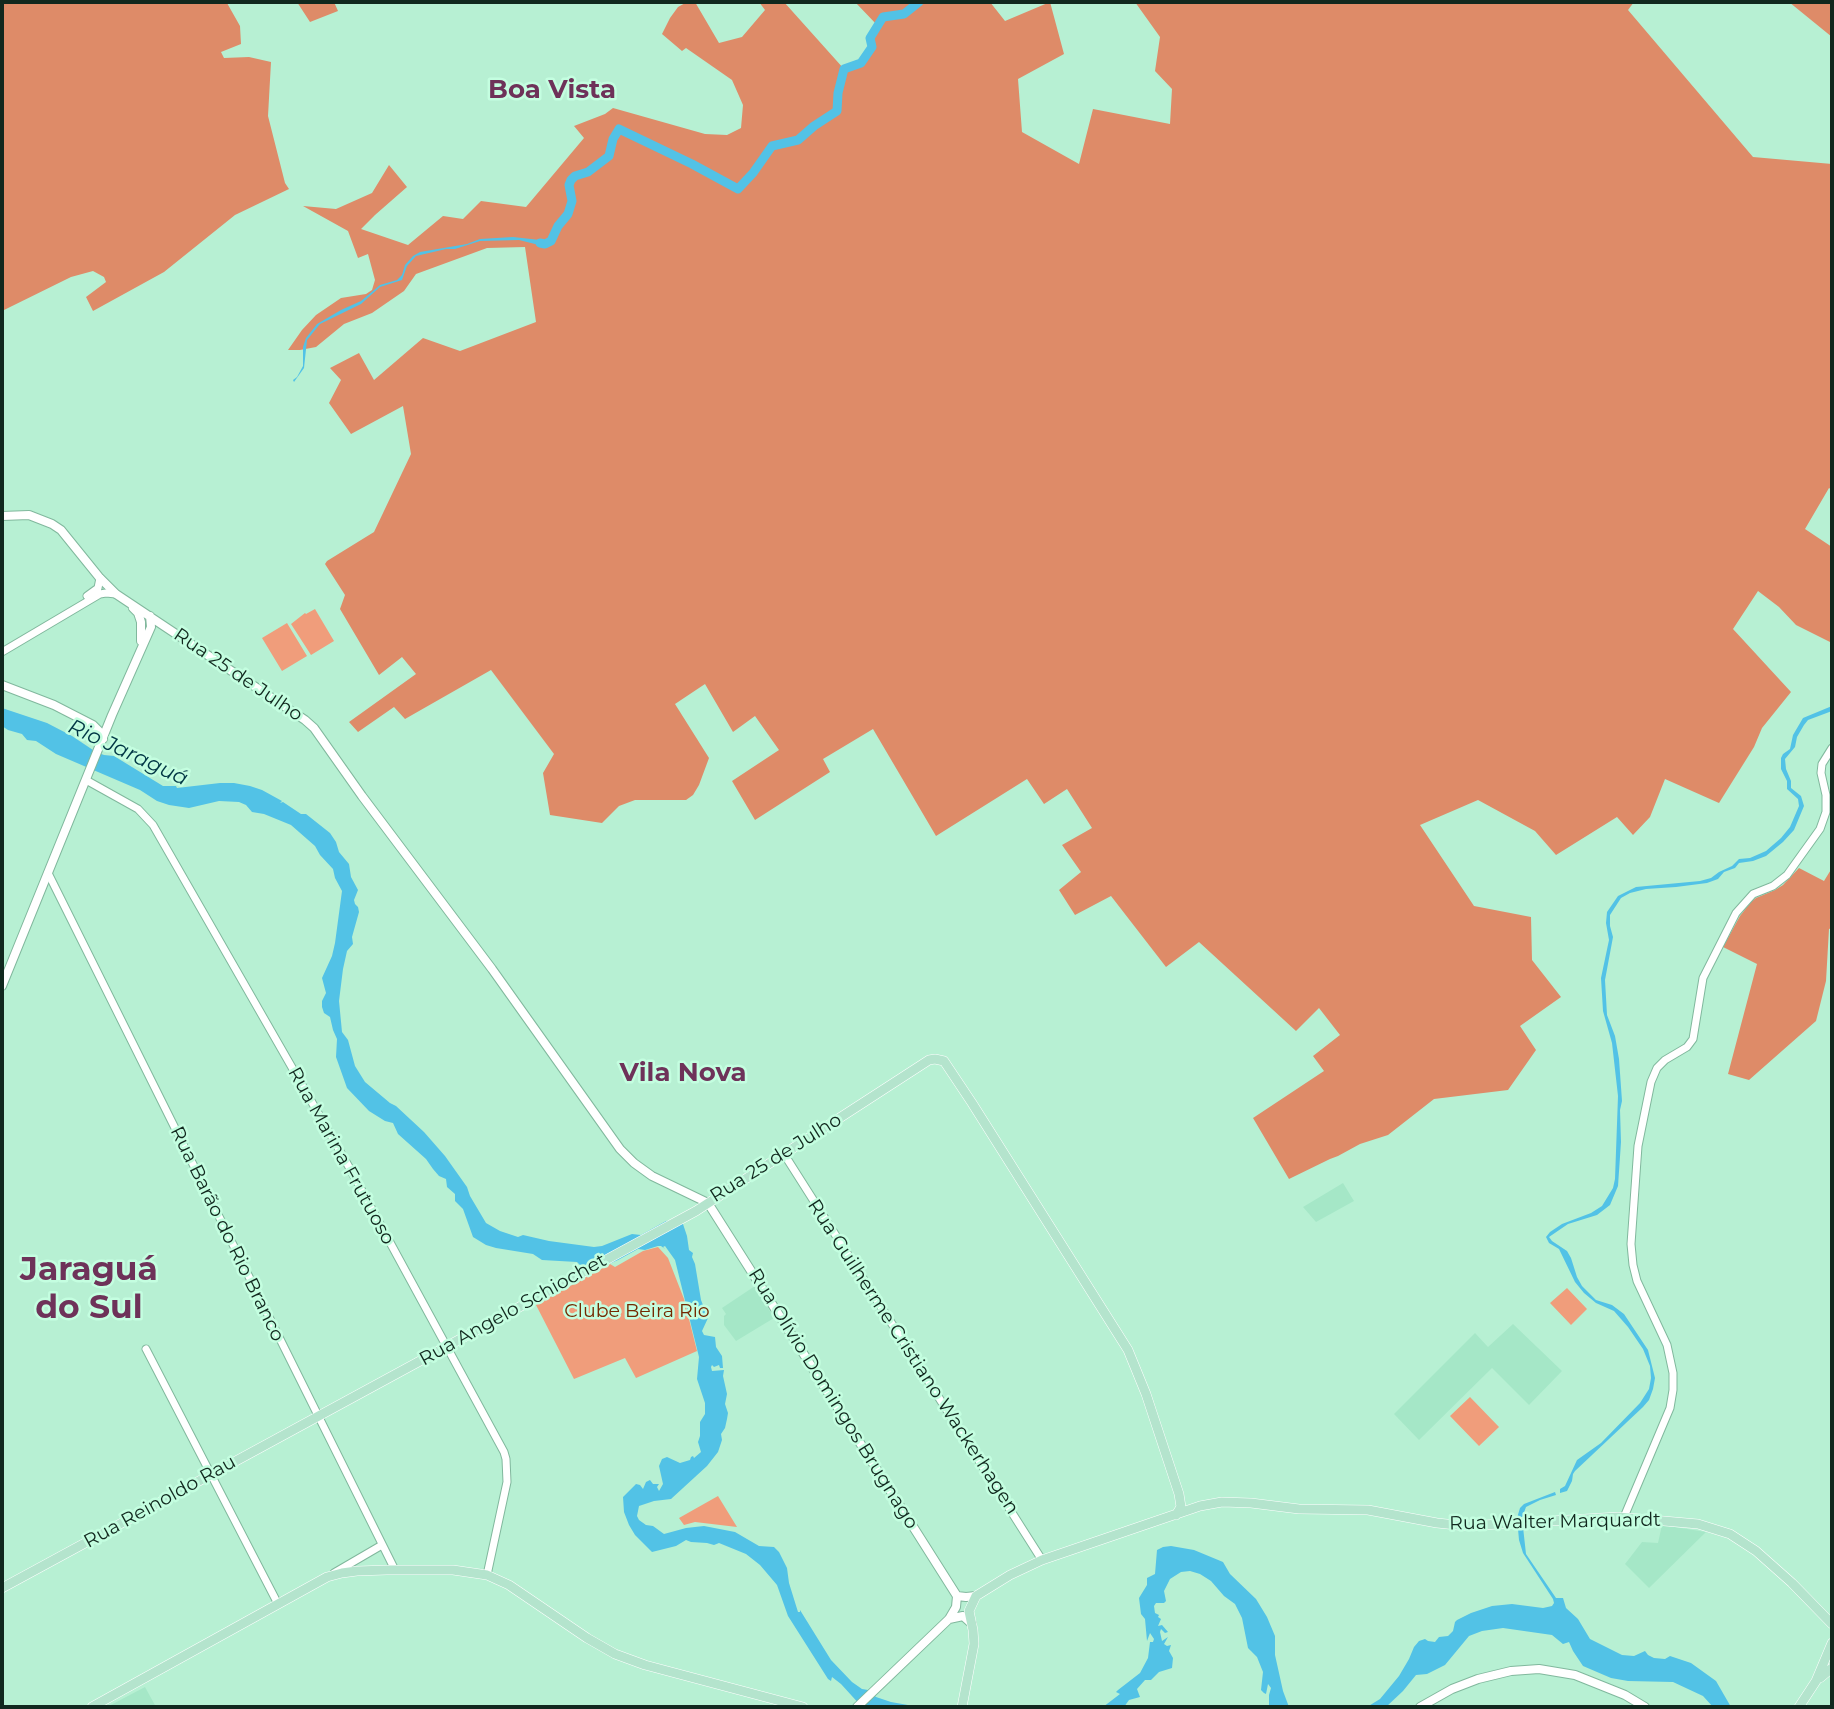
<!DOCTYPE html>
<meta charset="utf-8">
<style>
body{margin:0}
#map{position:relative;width:1834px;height:1709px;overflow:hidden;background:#b7f0d3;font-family:Montserrat,sans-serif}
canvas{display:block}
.frame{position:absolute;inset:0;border:4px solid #11281e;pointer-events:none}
</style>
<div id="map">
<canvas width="1834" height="1709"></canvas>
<div class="frame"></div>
</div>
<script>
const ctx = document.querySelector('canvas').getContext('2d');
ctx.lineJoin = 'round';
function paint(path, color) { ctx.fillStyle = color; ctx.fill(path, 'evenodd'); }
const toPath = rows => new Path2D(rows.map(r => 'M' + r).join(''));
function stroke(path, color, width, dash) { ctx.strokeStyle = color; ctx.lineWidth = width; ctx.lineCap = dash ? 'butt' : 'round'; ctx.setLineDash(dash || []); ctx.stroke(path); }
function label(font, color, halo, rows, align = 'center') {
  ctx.font = font + ' Montserrat,sans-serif'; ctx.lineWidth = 5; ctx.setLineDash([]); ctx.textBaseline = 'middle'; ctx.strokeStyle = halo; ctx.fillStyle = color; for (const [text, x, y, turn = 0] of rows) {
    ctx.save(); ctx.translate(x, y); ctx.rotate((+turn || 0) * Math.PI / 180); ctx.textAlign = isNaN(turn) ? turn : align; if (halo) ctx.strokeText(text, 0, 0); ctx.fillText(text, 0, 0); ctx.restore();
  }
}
const built = toPath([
 [1343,1183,1354,1201,1316,1222,1303,1207],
 [755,1286,774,1318,736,1341,724,1325,724,1316,726,1314,722,1308],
 [1513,1324,1562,1371,1529,1405,1492,1368,1419,1440,1394,1414,1475,1333,1488,1347],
 [1662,1525,1706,1532,1649,1588,1625,1564,1642,1542,1658,1543],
 [145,1687,156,1707,107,1707]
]);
const green = toPath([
 [315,609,334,641,311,655,291,624,305,613,306,614],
 [287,623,307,656,282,671,262,638],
 [658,1247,668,1258,684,1299,697,1351,636,1378,625,1358,574,1379,536,1305,610,1264,615,1267,643,1251],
 [1567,1288,1587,1309,1571,1325,1550,1303],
 [1470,1397,1499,1427,1479,1446,1450,1416],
 [718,1496,737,1527,695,1522,684,1525,679,1518]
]);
const forest = toPath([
 [2,2,227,3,240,26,241,44,221,52,224,58,249,57,271,62,268,116,285,183,289,189,235,215,164,272,93,311,86,297,106,282,104,277,93,271,71,277,2,311],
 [297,2,334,2,338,11,310,22],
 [687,2,695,2,719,43,742,37,765,10,759,2,784,2,844,69,862,63,872,48,870,38,878,26,855,2,990,2,1005,21,1050,2,1064,54,1018,79,1022,132,1079,164,1093,109,1170,124,1172,89,1155,71,1160,37,1135,2,1634,2,1628,10,1753,157,1832,164,1832,490,1829,488,1805,529,1832,547,1832,643,1796,625,1779,607,1758,591,1733,629,1791,692,1762,728,1754,747,1719,803,1665,779,1650,817,1633,835,1617,817,1556,855,1535,831,1478,800,1420,825,1474,906,1531,917,1532,960,1561,997,1520,1026,1536,1050,1508,1090,1434,1099,1388,1135,1360,1144,1338,1156,1330,1159,1289,1179,1253,1118,1324,1071,1313,1056,1340,1035,1319,1008,1296,1031,1199,942,1166,967,1111,896,1075,915,1059,890,1081,872,1062,845,1092,828,1067,789,1044,804,1027,779,936,836,873,729,823,759,830,772,755,820,732,781,779,750,755,716,733,732,705,684,675,704,709,758,699,785,693,795,686,800,635,800,619,806,602,823,550,815,543,773,554,754,491,670,405,719,394,707,358,732,349,722,416,674,402,657,379,675,340,609,345,595,325,564,327,561,374,532,411,454,403,406,351,434,329,403,341,380,330,368,359,353,374,380,423,338,460,351,536,322,525,247,487,248,416,274,404,291,372,313,344,324,316,347,300,350,288,350,302,330,316,315,341,298,366,294,372,290,375,280,368,254,358,258,348,231,303,206,336,209,372,193,389,165,407,187,375,215,361,229,408,245,443,216,463,219,481,201,526,207,584,138,574,126,605,114,613,108,705,134,727,135,741,128,743,105,732,80,686,48,682,51,662,34,670,18,678,7],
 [1789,2,1832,2,1832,37],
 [1799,868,1824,881,1832,868,1832,928,1829,929,1826,981,1816,1021,1749,1080,1728,1074,1757,964,1723,947,1740,916,1751,902,1756,898,1775,890,1783,885]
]);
const water = toPath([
 [513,237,549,241,550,243,543,246,519,240,480,241,455,249,446,249,416,256,407,266,402,280,380,287,361,304,320,324,307,340,304,368,294,382,293,380,297,377,303,366,303,347,306,338,317,324,341,310,361,301,380,285,397,280,402,275,405,265,413,256,420,252,467,244,480,239],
 [1832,706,1832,711,1808,720,1804,725,1797,737,1795,747,1785,759,1786,769,1791,781,1791,788,1801,796,1804,806,1794,830,1783,842,1766,856,1753,861,1739,863,1735,868,1724,872,1718,879,1707,883,1676,887,1646,889,1630,893,1621,898,1610,915,1610,926,1613,937,1605,980,1607,1015,1615,1036,1619,1059,1622,1101,1620,1110,1621,1142,1618,1186,1610,1205,1597,1215,1568,1224,1549,1237,1552,1241,1567,1251,1571,1258,1577,1277,1582,1286,1596,1300,1612,1305,1624,1314,1648,1350,1655,1378,1653,1389,1649,1400,1643,1407,1575,1471,1573,1474,1572,1481,1567,1491,1560,1493,1560,1489,1565,1486,1577,1460,1601,1443,1640,1403,1649,1389,1651,1378,1650,1366,1643,1349,1628,1327,1614,1311,1596,1303,1584,1293,1575,1282,1559,1249,1549,1243,1546,1237,1550,1232,1562,1224,1591,1213,1602,1206,1613,1188,1615,1179,1618,1096,1612,1043,1603,1011,1601,978,1609,940,1606,923,1607,912,1618,896,1636,887,1700,881,1711,878,1719,872,1732,866,1739,859,1750,858,1766,851,1781,838,1790,827,1799,806,1798,799,1787,789,1787,781,1781,769,1781,758,1783,754,1790,749,1793,735,1803,718],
 [2,708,47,723,72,736,96,752,104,755,114,756,163,786,176,786,177,788,220,783,234,783,250,786,262,790,282,801,280,803,283,802,301,814,306,814,330,833,336,842,339,852,349,864,351,877,358,890,354,900,355,904,358,907,359,912,352,937,353,944,347,951,343,969,339,1001,342,1032,348,1040,355,1066,365,1082,390,1103,396,1106,424,1132,445,1156,467,1187,470,1196,486,1223,500,1231,518,1237,523,1235,549,1241,594,1247,602,1246,632,1234,641,1235,666,1221,675,1220,683,1224,687,1236,689,1250,693,1253,692,1257,695,1264,701,1300,708,1318,702,1331,704,1335,715,1337,716,1347,722,1356,723,1368,720,1368,719,1365,714,1367,712,1365,711,1367,712,1371,724,1370,723,1376,727,1394,725,1404,728,1413,727,1419,725,1428,721,1434,722,1440,718,1452,707,1466,671,1499,654,1501,639,1506,637,1516,639,1520,646,1525,653,1526,664,1534,686,1528,704,1526,735,1532,759,1546,774,1547,779,1552,787,1568,789,1583,798,1612,800,1612,800,1610,831,1660,852,1682,862,1689,868,1690,876,1697,891,1702,919,1707,862,1707,841,1684,832,1677,831,1681,828,1679,788,1616,777,1585,760,1565,746,1554,719,1543,714,1545,707,1543,691,1542,686,1540,676,1546,652,1552,635,1535,629,1525,624,1512,623,1497,636,1484,640,1485,643,1489,646,1482,650,1480,653,1484,659,1484,657,1487,659,1491,663,1484,659,1466,662,1459,667,1457,680,1463,690,1460,691,1457,693,1456,694,1458,701,1452,698,1442,700,1436,700,1422,705,1414,705,1403,697,1379,699,1357,675,1260,665,1246,663,1247,665,1249,661,1246,658,1246,645,1250,638,1249,618,1260,599,1268,583,1268,577,1262,542,1260,533,1254,496,1248,486,1245,473,1237,463,1209,455,1201,455,1194,447,1187,446,1179,439,1176,433,1169,426,1159,398,1134,393,1123,385,1121,369,1111,347,1088,336,1057,337,1039,333,1030,330,1017,324,1013,322,1007,322,1001,326,993,322,978,332,956,335,943,342,891,335,878,333,869,320,855,315,846,291,825,264,814,252,812,246,805,239,802,219,801,189,808,169,805,157,801,140,790,56,754,36,741,27,740,22,734,8,730,2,726],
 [1555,1492,1556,1495,1540,1500,1526,1507,1522,1518,1526,1554,1556,1598,1563,1598,1566,1608,1578,1619,1590,1639,1622,1655,1634,1656,1645,1651,1648,1655,1654,1658,1665,1659,1670,1656,1691,1663,1716,1681,1731,1707,1713,1707,1703,1696,1673,1682,1628,1681,1611,1678,1583,1666,1573,1651,1569,1642,1563,1644,1552,1635,1503,1628,1482,1631,1469,1636,1445,1665,1427,1674,1416,1675,1403,1691,1386,1707,1367,1707,1380,1699,1399,1676,1409,1659,1414,1647,1419,1641,1425,1639,1428,1641,1435,1642,1439,1637,1448,1636,1453,1631,1455,1622,1457,1620,1471,1613,1492,1606,1512,1604,1543,1608,1552,1606,1554,1603,1553,1599,1523,1553,1519,1540,1517,1518,1520,1508,1524,1504],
 [1171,1546,1194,1550,1223,1562,1230,1574,1256,1599,1267,1617,1275,1636,1275,1655,1283,1691,1289,1707,1269,1707,1269,1695,1271,1688,1268,1684,1266,1694,1264,1693,1261,1690,1263,1672,1257,1657,1248,1648,1242,1618,1235,1604,1224,1596,1211,1581,1200,1574,1190,1571,1181,1572,1170,1579,1164,1591,1166,1601,1164,1603,1156,1603,1154,1606,1155,1613,1159,1615,1158,1617,1161,1619,1158,1626,1162,1625,1168,1632,1165,1633,1161,1629,1160,1632,1162,1641,1168,1637,1164,1644,1167,1646,1171,1645,1169,1651,1173,1658,1172,1668,1159,1672,1151,1680,1145,1680,1137,1689,1140,1697,1129,1700,1124,1707,1103,1707,1120,1694,1116,1692,1118,1690,1140,1673,1148,1658,1150,1642,1153,1642,1154,1639,1150,1633,1147,1641,1145,1619,1141,1614,1139,1598,1147,1585,1147,1578,1155,1574,1157,1550,1163,1547]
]);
const river = toPath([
 [540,243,545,244,551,241,558,226,568,214,572,201,569,185,571,180,575,176,588,172,609,156,613,139,619,129,692,164,738,189,753,173,772,146,798,140,814,126,837,111,838,93,844,69,861,63,872,47,870,38,883,17,904,14,919,2]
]);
const tertiary = toPath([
 [87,596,98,588,100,578],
 [2,652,100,594,106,593,116,594],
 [86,780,138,809,153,825,349,1167,504,1452,506,1459,507,1482,487,1575],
 [48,873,395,1570],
 [784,1154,1042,1560],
 [146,1349,278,1604],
 [1624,1517,1670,1408,1673,1390,1673,1373,1667,1345,1637,1281,1633,1265,1631,1244,1638,1146,1651,1082,1657,1068,1665,1060,1687,1047,1693,1039,1703,978,1736,913,1753,894,1773,886,1787,875,1820,829,1826,812,1826,795,1821,773,1822,764,1832,748],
 [334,1573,382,1545]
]);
const secondary = toPath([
 [2,516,29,515,52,524,61,530,99,577,116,594,305,720,314,728,362,796,492,969,620,1149,634,1163,652,1176,708,1203,957,1596],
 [133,608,138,613,141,622,141,641],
 [2,685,54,705,93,725,99,731,103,739],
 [2,986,112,715,151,627,150,616],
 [957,1596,966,1597,976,1596],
 [949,1619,963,1616,972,1624],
 [857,1707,949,1619,956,1607,957,1596],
 [1420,1707,1452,1689,1478,1679,1511,1671,1539,1669,1575,1675,1625,1695,1645,1707]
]);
const primary = toPath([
 [2,1588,696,1211,929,1060,935,1059,944,1061,972,1103,1128,1350,1146,1394,1179,1494,1181,1507,1176,1515],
 [1820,1678,1832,1668],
 [92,1707,327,1577,342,1573,357,1571,387,1570,453,1570,487,1575,509,1585,587,1638,615,1654,645,1665,803,1707],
 [962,1707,974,1644,973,1630,969,1611,976,1596,1010,1575,1042,1560,1200,1506,1222,1502,1251,1503,1299,1509,1368,1510,1437,1523,1466,1526,1618,1517,1698,1524,1730,1534,1756,1551,1792,1583,1832,1624],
 [1799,1707,1816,1681,1832,1643]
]);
const streetNames = [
 ["Rua 25 de Julho",238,675,34],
 ["Rua Marina Frutuoso",341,1156,61],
 ["Rua 25 de Julho",776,1158,-32],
 ["Rua Barão do Rio Branco",227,1234,64],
 ["Rua Angelo Schiochet",513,1310,-29],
 ["Rua Guilherme Cristiano Wackerhagen",913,1357,57],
 ["Rua Olívio Domingos Brugnago",833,1399,58],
 ["Rua Reinoldo Rau",160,1502,-29],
 ["Rua Walter Marquardt",1555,1522,-1]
];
const parkNames = [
 ["Clube Beira Rio",637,1311]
];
const waterNames = [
 ["Rio Jaraguá",128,753,25]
];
const districtNames = [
 ["Boa Vista",552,90],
 ["Vila Nova",683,1073]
];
const townNames = [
 ["Jaraguá",89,1270],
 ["do Sul",89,1308]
];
paint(built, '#a5e7c7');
paint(green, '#f09d7b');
paint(forest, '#de8b68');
paint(water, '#52c2e6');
stroke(river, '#52c2e6', 9);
stroke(tertiary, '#81b89d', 9);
stroke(secondary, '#81b89d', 10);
stroke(primary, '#fff', 10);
stroke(tertiary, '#fff', 7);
stroke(secondary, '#fff', 8);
stroke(primary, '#b4e4cd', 9);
label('19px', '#11281e', '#c4fee0', streetNames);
label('19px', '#742901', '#c4fee0', parkNames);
label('italic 21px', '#003644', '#c4fee0', waterNames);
label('bold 26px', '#6e3259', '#c4fee0', districtNames);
label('bold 33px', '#6e3259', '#c4fee0', townNames);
</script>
